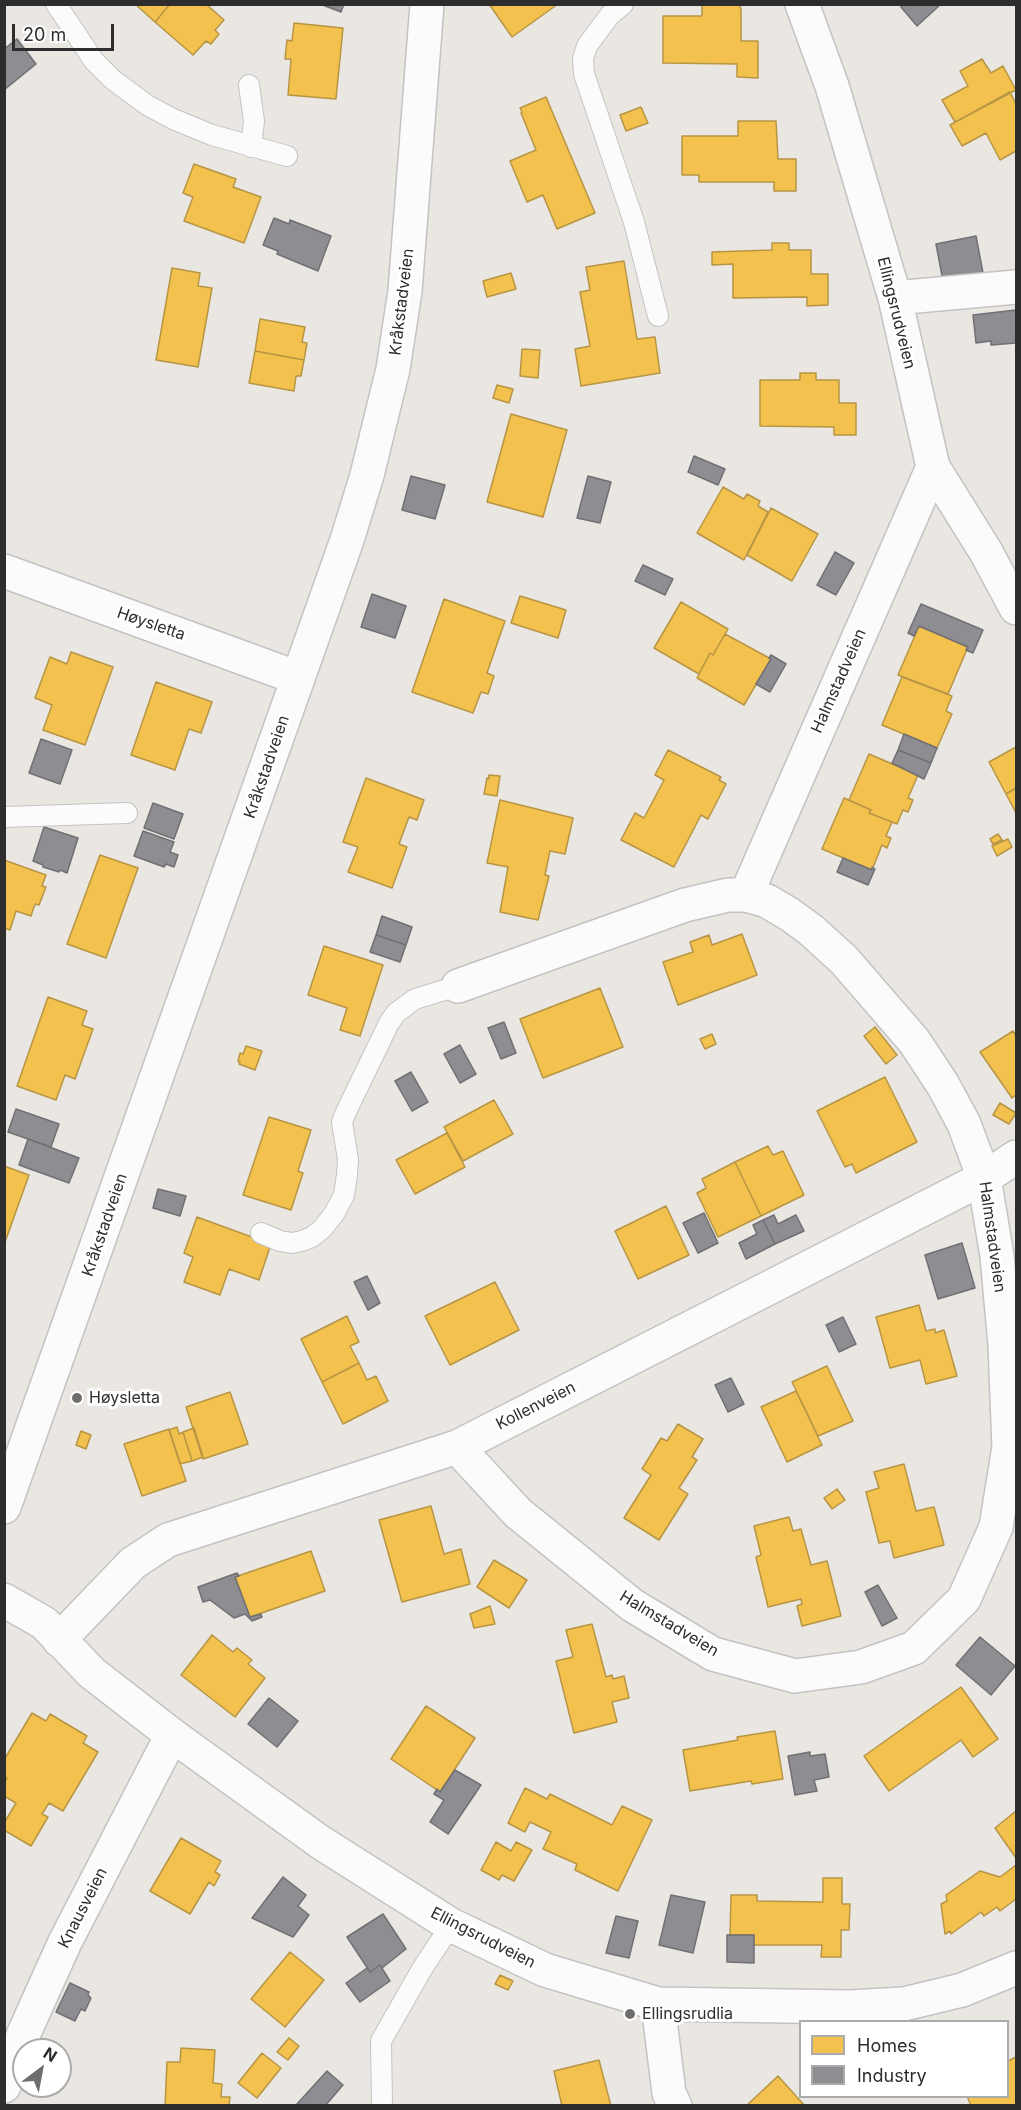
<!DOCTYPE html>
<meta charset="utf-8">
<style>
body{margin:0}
#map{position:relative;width:1021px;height:2110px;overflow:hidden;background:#eae7e2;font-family:Inter,sans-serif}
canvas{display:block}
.frame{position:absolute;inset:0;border:6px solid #2d2d2d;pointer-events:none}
.legend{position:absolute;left:799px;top:2020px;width:210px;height:78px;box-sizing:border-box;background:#fff;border:2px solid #ababab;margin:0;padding:8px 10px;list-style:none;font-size:18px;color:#2d2d2d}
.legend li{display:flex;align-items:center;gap:12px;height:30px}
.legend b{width:30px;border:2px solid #ababab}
.north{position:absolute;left:12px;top:2038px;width:60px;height:60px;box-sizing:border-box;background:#fff;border:2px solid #ababab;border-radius:50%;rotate:32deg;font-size:16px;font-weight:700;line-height:24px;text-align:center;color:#2d2d2d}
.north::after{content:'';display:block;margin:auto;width:21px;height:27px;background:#6f6e6c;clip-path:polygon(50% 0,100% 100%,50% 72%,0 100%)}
.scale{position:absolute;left:12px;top:24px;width:102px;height:27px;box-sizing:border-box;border:3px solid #2d2d2d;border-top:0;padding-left:8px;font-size:18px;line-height:21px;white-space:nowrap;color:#2d2d2d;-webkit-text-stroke:4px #fff;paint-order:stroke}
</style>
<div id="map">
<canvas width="1021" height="2110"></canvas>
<div class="frame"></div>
<ul class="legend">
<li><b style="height:16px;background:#f2c14e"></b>Homes</li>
<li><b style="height:16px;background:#8d8d92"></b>Industry</li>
</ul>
<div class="north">N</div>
<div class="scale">20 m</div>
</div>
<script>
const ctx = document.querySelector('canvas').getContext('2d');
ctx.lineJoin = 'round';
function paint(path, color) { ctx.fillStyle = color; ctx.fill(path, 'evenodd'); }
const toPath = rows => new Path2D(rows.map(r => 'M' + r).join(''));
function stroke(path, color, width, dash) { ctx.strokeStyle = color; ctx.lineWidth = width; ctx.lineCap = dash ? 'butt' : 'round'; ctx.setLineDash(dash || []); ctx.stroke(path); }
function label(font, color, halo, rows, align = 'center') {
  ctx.font = font + ' Inter,sans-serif'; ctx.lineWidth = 6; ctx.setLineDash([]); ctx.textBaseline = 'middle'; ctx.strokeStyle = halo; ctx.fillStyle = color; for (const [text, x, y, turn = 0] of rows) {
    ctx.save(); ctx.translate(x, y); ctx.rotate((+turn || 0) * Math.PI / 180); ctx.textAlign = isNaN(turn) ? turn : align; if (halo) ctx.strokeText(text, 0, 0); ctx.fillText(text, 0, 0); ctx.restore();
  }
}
const homes = toPath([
 [135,4,170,4,155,22,135,4],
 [170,4,206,4,224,20,215,30,219,34,211,44,206,41,193,55,155,22,170,4],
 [489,4,558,4,512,37,489,4],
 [702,4,740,4,740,8,741,8,741,41,758,41,758,78,737,77,737,64,663,63,663,16,702,16,702,4],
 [294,23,343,28,336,99,288,95,291,59,285,59,287,40,292,41,294,23],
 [982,59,991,73,1003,66,1016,90,955,122,942,100,968,86,960,71,982,59],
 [1010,92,1016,104,1016,151,1000,160,986,133,962,146,950,125,1010,92],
 [546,97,595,213,557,229,543,195,527,202,510,161,536,150,521,113,522,112,520,108,546,97],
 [641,107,648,123,626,131,620,115,641,107],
 [738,121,776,121,778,159,796,159,796,191,774,191,774,182,699,182,699,175,682,175,682,136,738,136,738,121],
 [194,164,236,179,233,187,261,197,244,243,184,221,193,197,183,193,194,164],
 [772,243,789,243,789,250,811,250,811,274,828,274,828,305,807,306,807,297,733,298,733,264,712,265,712,252,772,250,772,243],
 [624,261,637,339,655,337,660,373,581,386,575,349,590,346,580,292,590,290,586,267,624,261],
 [172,268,200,273,198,286,212,288,198,367,156,360,172,268],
 [511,273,516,289,487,297,483,281,511,273],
 [260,319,305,327,302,342,307,343,304,360,255,351,260,319],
 [522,349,540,350,538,378,520,376,522,349],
 [255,351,304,360,301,376,296,376,294,391,249,383,255,351],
 [800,373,816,373,816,380,839,380,839,403,856,403,856,435,834,435,834,427,760,426,760,380,800,380,800,373],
 [497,385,513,389,509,403,493,398,497,385],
 [511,414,567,430,543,517,487,502,511,414],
 [723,487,744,499,747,494,760,501,758,506,768,512,744,560,697,533,723,487],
 [771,508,818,534,792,581,747,555,771,508],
 [520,596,566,610,558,638,511,623,520,596],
 [444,599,505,621,487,673,494,676,488,694,481,692,473,713,412,692,444,599],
 [681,602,728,629,713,655,710,653,699,674,654,648,681,602],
 [919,626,968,647,948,694,898,675,919,626],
 [725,634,771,659,744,705,697,678,710,653,713,655,725,634],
 [71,652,113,667,85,745,43,730,52,705,35,698,50,657,67,664,71,652],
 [902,677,952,696,946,711,952,714,937,748,882,725,902,677],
 [156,682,212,702,201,733,189,729,175,770,131,755,156,682],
 [1016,747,1016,788,1006,794,989,762,1016,747],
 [668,750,721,777,719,780,726,784,708,819,701,815,674,867,621,840,635,813,644,818,664,780,655,775,668,750],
 [869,754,918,775,908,798,913,800,908,812,903,810,897,824,869,813,871,810,849,800,869,754],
 [489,775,500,776,497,796,484,794,487,778,489,779,489,775],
 [366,778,424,800,417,820,409,817,399,844,407,847,392,888,348,872,358,847,343,842,366,778],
 [1016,788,1016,813,1006,794,1016,788],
 [844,798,871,810,869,813,892,822,886,836,891,838,887,848,882,845,872,870,822,849,844,798],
 [500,800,573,818,565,854,550,851,545,875,549,876,538,920,500,912,508,867,487,863,500,800],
 [998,834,1002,840,993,844,990,839,998,834],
 [1008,839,1012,847,997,856,992,846,1008,839],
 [100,855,138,868,106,958,67,944,100,855],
 [4,860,46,875,42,886,46,887,39,905,35,904,31,916,16,911,10,930,4,928,4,860],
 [742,934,757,975,678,1005,663,962,693,952,690,942,709,935,712,945,742,934],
 [324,946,383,965,360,1036,340,1030,347,1008,308,995,324,946],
 [600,988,623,1047,543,1078,520,1019,600,988],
 [48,997,87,1011,82,1025,93,1029,75,1079,65,1075,56,1100,17,1086,48,997],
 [875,1027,897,1055,886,1064,864,1036,875,1027],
 [1013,1031,1016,1036,1016,1095,1012,1098,980,1052,1013,1031],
 [712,1034,716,1044,705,1049,700,1039,712,1034],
 [246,1046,262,1051,255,1070,239,1064,240,1062,238,1061,240,1053,243,1054,246,1046],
 [885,1077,917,1142,856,1173,852,1164,845,1167,817,1111,885,1077],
 [494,1100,513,1134,463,1161,444,1127,494,1100],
 [1000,1103,1016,1113,1009,1124,993,1115,1000,1103],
 [269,1117,311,1130,298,1171,303,1173,291,1210,243,1195,269,1117],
 [447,1133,465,1167,415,1194,396,1160,447,1133],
 [768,1146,773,1155,783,1151,804,1195,761,1216,735,1162,768,1146],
 [735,1162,761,1216,718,1237,697,1193,706,1188,702,1179,735,1162],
 [4,1166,29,1175,4,1245,4,1166],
 [666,1206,689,1255,638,1279,615,1231,666,1206],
 [197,1217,271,1244,259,1280,229,1269,220,1295,184,1282,193,1257,184,1253,197,1217],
 [495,1282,519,1330,450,1365,425,1316,495,1282],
 [919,1305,926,1331,935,1329,935,1333,944,1330,957,1376,926,1384,920,1360,890,1368,876,1317,919,1305],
 [347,1316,359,1342,350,1346,359,1363,322,1382,301,1339,347,1316],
 [359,1363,367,1380,376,1376,388,1401,343,1424,322,1382,359,1363],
 [827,1366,853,1421,818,1436,792,1382,827,1366],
 [796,1391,822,1445,787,1462,761,1407,796,1391],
 [230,1392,248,1444,203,1459,186,1407,230,1392],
 [678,1424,703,1439,692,1457,697,1460,679,1488,688,1494,659,1540,624,1518,651,1475,642,1469,661,1438,667,1441,678,1424],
 [177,1427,179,1434,183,1432,192,1461,180,1464,169,1430,177,1427],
 [194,1428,203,1457,192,1461,183,1432,194,1428],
 [169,1429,186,1481,142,1496,124,1444,169,1429],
 [81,1431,91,1435,86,1449,76,1445,81,1431],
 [904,1464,916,1511,934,1507,944,1545,894,1558,890,1541,879,1543,866,1492,879,1488,874,1472,904,1464],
 [837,1489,845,1500,832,1509,824,1498,837,1489],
 [431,1506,444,1554,461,1549,470,1584,402,1602,379,1520,431,1506],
 [789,1517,793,1531,801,1529,811,1565,827,1561,841,1616,802,1626,797,1606,802,1604,801,1599,768,1607,756,1557,761,1555,754,1526,789,1517],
 [311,1551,325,1591,250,1617,235,1577,311,1551],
 [494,1560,527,1580,509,1608,477,1587,494,1560],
 [490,1606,495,1624,474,1628,470,1614,490,1606],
 [592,1624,606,1677,612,1675,613,1679,624,1676,629,1698,612,1702,617,1722,574,1733,556,1661,573,1657,566,1630,592,1624],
 [212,1635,233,1652,237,1648,252,1660,248,1664,265,1678,235,1717,181,1675,212,1635],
 [961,1687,998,1739,973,1757,961,1740,889,1791,864,1756,961,1687],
 [426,1706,475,1738,440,1792,391,1759,426,1706],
 [32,1713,46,1721,50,1714,87,1736,83,1743,98,1752,63,1811,49,1803,42,1814,48,1817,31,1846,4,1830,4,1823,16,1803,4,1796,4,1783,7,1778,4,1776,4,1760,32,1713],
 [775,1731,783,1779,752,1784,751,1781,690,1791,683,1750,738,1740,737,1737,775,1731],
 [525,1788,547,1799,550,1794,612,1825,622,1806,652,1820,618,1891,575,1870,577,1864,543,1849,551,1832,530,1822,525,1832,508,1823,525,1788],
 [1016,1811,1016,1858,995,1828,1016,1811],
 [181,1838,221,1861,215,1872,220,1875,214,1886,209,1882,190,1914,150,1891,181,1838],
 [496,1842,511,1851,516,1842,532,1850,514,1881,502,1875,499,1880,481,1870,496,1842],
 [1016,1865,1016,1899,1000,1911,997,1907,984,1916,981,1912,951,1934,950,1931,945,1934,941,1904,947,1901,946,1895,980,1871,1000,1877,1016,1865],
 [823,1878,842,1878,842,1904,850,1904,849,1930,841,1930,841,1957,821,1957,822,1945,754,1945,754,1935,730,1935,731,1895,757,1895,757,1901,823,1902,823,1878],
 [290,1952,324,1980,285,2027,251,1999,290,1952],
 [500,1975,513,1981,508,1990,495,1984,500,1975],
 [289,2038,299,2046,288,2060,277,2052,289,2038],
 [181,2048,215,2050,213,2083,222,2084,221,2097,230,2097,229,2106,165,2106,167,2062,180,2062,181,2048],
 [262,2053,281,2068,257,2098,238,2083,262,2053],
 [1016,2057,1016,2106,971,2106,967,2096,1008,2096,1008,2061,1016,2057],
 [599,2060,611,2106,562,2106,554,2071,599,2060],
 [778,2076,805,2106,746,2106,778,2076]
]);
const industry = toPath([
 [320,4,344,4,341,12,320,4],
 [903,4,941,4,917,26,901,7,903,4],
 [17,39,36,64,4,90,4,49,17,39],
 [274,218,289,224,290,220,331,236,318,271,277,254,278,251,263,245,274,218],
 [976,236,983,273,943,281,936,244,976,236],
 [1016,310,1016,343,991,345,991,341,976,343,973,315,1016,310],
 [694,456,725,469,718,485,688,472,694,456],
 [411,476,445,485,435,519,402,510,411,476],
 [588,476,611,482,600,523,577,518,588,476],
 [835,552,854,563,836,595,817,585,835,552],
 [643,565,673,579,665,595,635,581,643,565],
 [372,594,406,606,395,638,361,627,372,594],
 [921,604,983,630,973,653,966,650,968,647,919,626,914,636,908,633,921,604],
 [771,655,786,664,770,692,756,684,771,659,769,658,771,655],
 [904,734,937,748,931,763,898,750,904,734],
 [41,739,72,750,60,784,29,773,41,739],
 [898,750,931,763,924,779,892,763,898,750],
 [153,803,183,814,174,839,144,828,153,803],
 [44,827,78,838,67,873,60,870,59,872,43,867,43,865,33,861,44,827],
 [143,831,174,842,170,852,178,855,174,867,166,864,164,867,134,856,143,831],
 [843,858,872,870,872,867,875,869,868,885,837,872,843,858],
 [382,916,412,927,406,945,376,935,382,916],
 [376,935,406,945,400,962,370,952,376,935],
 [504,1022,516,1053,501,1059,488,1028,504,1022],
 [460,1045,476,1074,460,1083,444,1054,460,1045],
 [411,1072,428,1102,412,1111,395,1081,411,1072],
 [16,1109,59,1124,51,1147,8,1132,16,1109],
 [28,1139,79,1158,69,1183,19,1165,28,1139],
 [158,1189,186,1196,180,1216,153,1208,158,1189],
 [704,1213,718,1243,698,1253,683,1223,704,1213],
 [774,1215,778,1224,796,1215,804,1231,775,1244,763,1220,774,1215],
 [763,1220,775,1244,746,1259,739,1243,757,1234,753,1225,763,1220],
 [962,1243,975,1288,938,1299,925,1255,962,1243],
 [367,1276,380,1303,368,1310,354,1282,367,1276],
 [843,1317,856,1344,839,1352,826,1325,843,1317],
 [731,1378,744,1404,728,1412,715,1385,731,1378],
 [237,1573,239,1576,235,1577,250,1617,261,1614,262,1617,252,1621,245,1614,234,1618,210,1600,203,1602,198,1587,237,1573],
 [878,1585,897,1618,882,1626,865,1592,878,1585],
 [980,1637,1015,1666,991,1695,956,1665,980,1637],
 [269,1698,298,1721,277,1747,248,1724,269,1698],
 [810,1752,810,1756,825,1754,829,1777,814,1780,817,1791,795,1795,788,1756,810,1752],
 [455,1770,481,1785,448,1834,430,1822,444,1800,434,1794,437,1789,440,1792,455,1770],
 [283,1877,306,1895,298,1906,309,1915,293,1937,252,1918,283,1877],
 [671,1895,705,1902,693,1953,659,1945,671,1895],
 [383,1914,406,1949,382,1968,380,1965,370,1972,347,1937,383,1914],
 [616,1916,638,1921,629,1958,606,1953,616,1916],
 [727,1935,754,1935,754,1963,727,1962,727,1935],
 [380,1965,390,1981,360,2002,346,1983,367,1968,370,1972,380,1965],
 [70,1983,89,1992,88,1995,91,1998,85,2011,81,2009,75,2021,56,2012,70,1983],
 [327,2071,343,2085,325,2106,299,2106,297,2104,327,2071]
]);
const lane = toPath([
 [56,4,94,61,112,79,147,105,173,119,212,135,287,156],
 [623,4,610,15,587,46,583,59,584,74,634,222,658,316],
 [249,85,254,121,251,147],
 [4,817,127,813],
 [261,1233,280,1241,292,1243,302,1241,312,1237,322,1229,334,1214,344,1195,347,1175,348,1160,342,1122,345,1114,389,1023,396,1013,415,999,458,986],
 [382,2106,381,2041,422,1969,451,1925]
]);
const street = toPath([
 [802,4,832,86,895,298,933,467,986,552,1016,608],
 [895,298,1016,287],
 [4,571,298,678],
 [746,895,933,467],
 [457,1447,518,1513,632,1605,713,1654,795,1676,861,1667,914,1648,964,1599,996,1527,1009,1447,1005,1345,997,1256,984,1178,964,1124,943,1085,914,1041,844,960,811,930,789,914,767,901,746,895,728,895,685,905,458,986],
 [4,1600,44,1623,92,1673,172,1735,320,1842,451,1925,545,1970,658,2004,850,2007,904,2004,962,1990,1016,1968],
 [59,1640,133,1563,168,1540,457,1447,984,1178,1016,1157],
 [658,2004,669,2093,675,2106],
 [4,2086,24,2033,65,1942,172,1735]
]);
const secondary = toPath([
 [4,1507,347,540,367,475,393,369,405,291,427,4]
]);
const markers = [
 [77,1398,6,"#6f6e6c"],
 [630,2014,6,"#6f6e6c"]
];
const streetNames = [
 ["Kråkstadveien",402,302,-83],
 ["Ellingsrudveien",896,313,76],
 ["Høysletta",151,624,19],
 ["Halmstadveien",839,681,-66],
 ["Kråkstadveien",267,767,-71],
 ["Kråkstadveien",105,1225,-71],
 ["Halmstadveien",992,1237,82],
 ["Kollenveien",536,1406,-27],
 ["Halmstadveien",669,1624,31],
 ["Knausveien",83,1908,-63],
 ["Ellingsrudveien",483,1938,27]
];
const poiNames = [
 ["Høysletta",89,1398],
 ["Ellingsrudlia",642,2014]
];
paint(homes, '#f2c14e');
stroke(homes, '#b79544', 1.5);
paint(industry, '#8d8d92');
stroke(industry, '#707074', 1.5);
stroke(lane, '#c4c3c3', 22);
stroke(street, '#c4c3c3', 36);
stroke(secondary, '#c4c3c3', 36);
stroke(lane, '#fcfbfb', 20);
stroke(street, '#fcfbfb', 33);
stroke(secondary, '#fcfbfb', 33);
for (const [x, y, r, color] of markers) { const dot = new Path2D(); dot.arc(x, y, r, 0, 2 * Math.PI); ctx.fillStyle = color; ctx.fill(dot); stroke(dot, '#fff', 2); }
label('16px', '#2d2d2d', '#fff', streetNames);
label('16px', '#2d2d2d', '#fff', poiNames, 'left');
</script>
